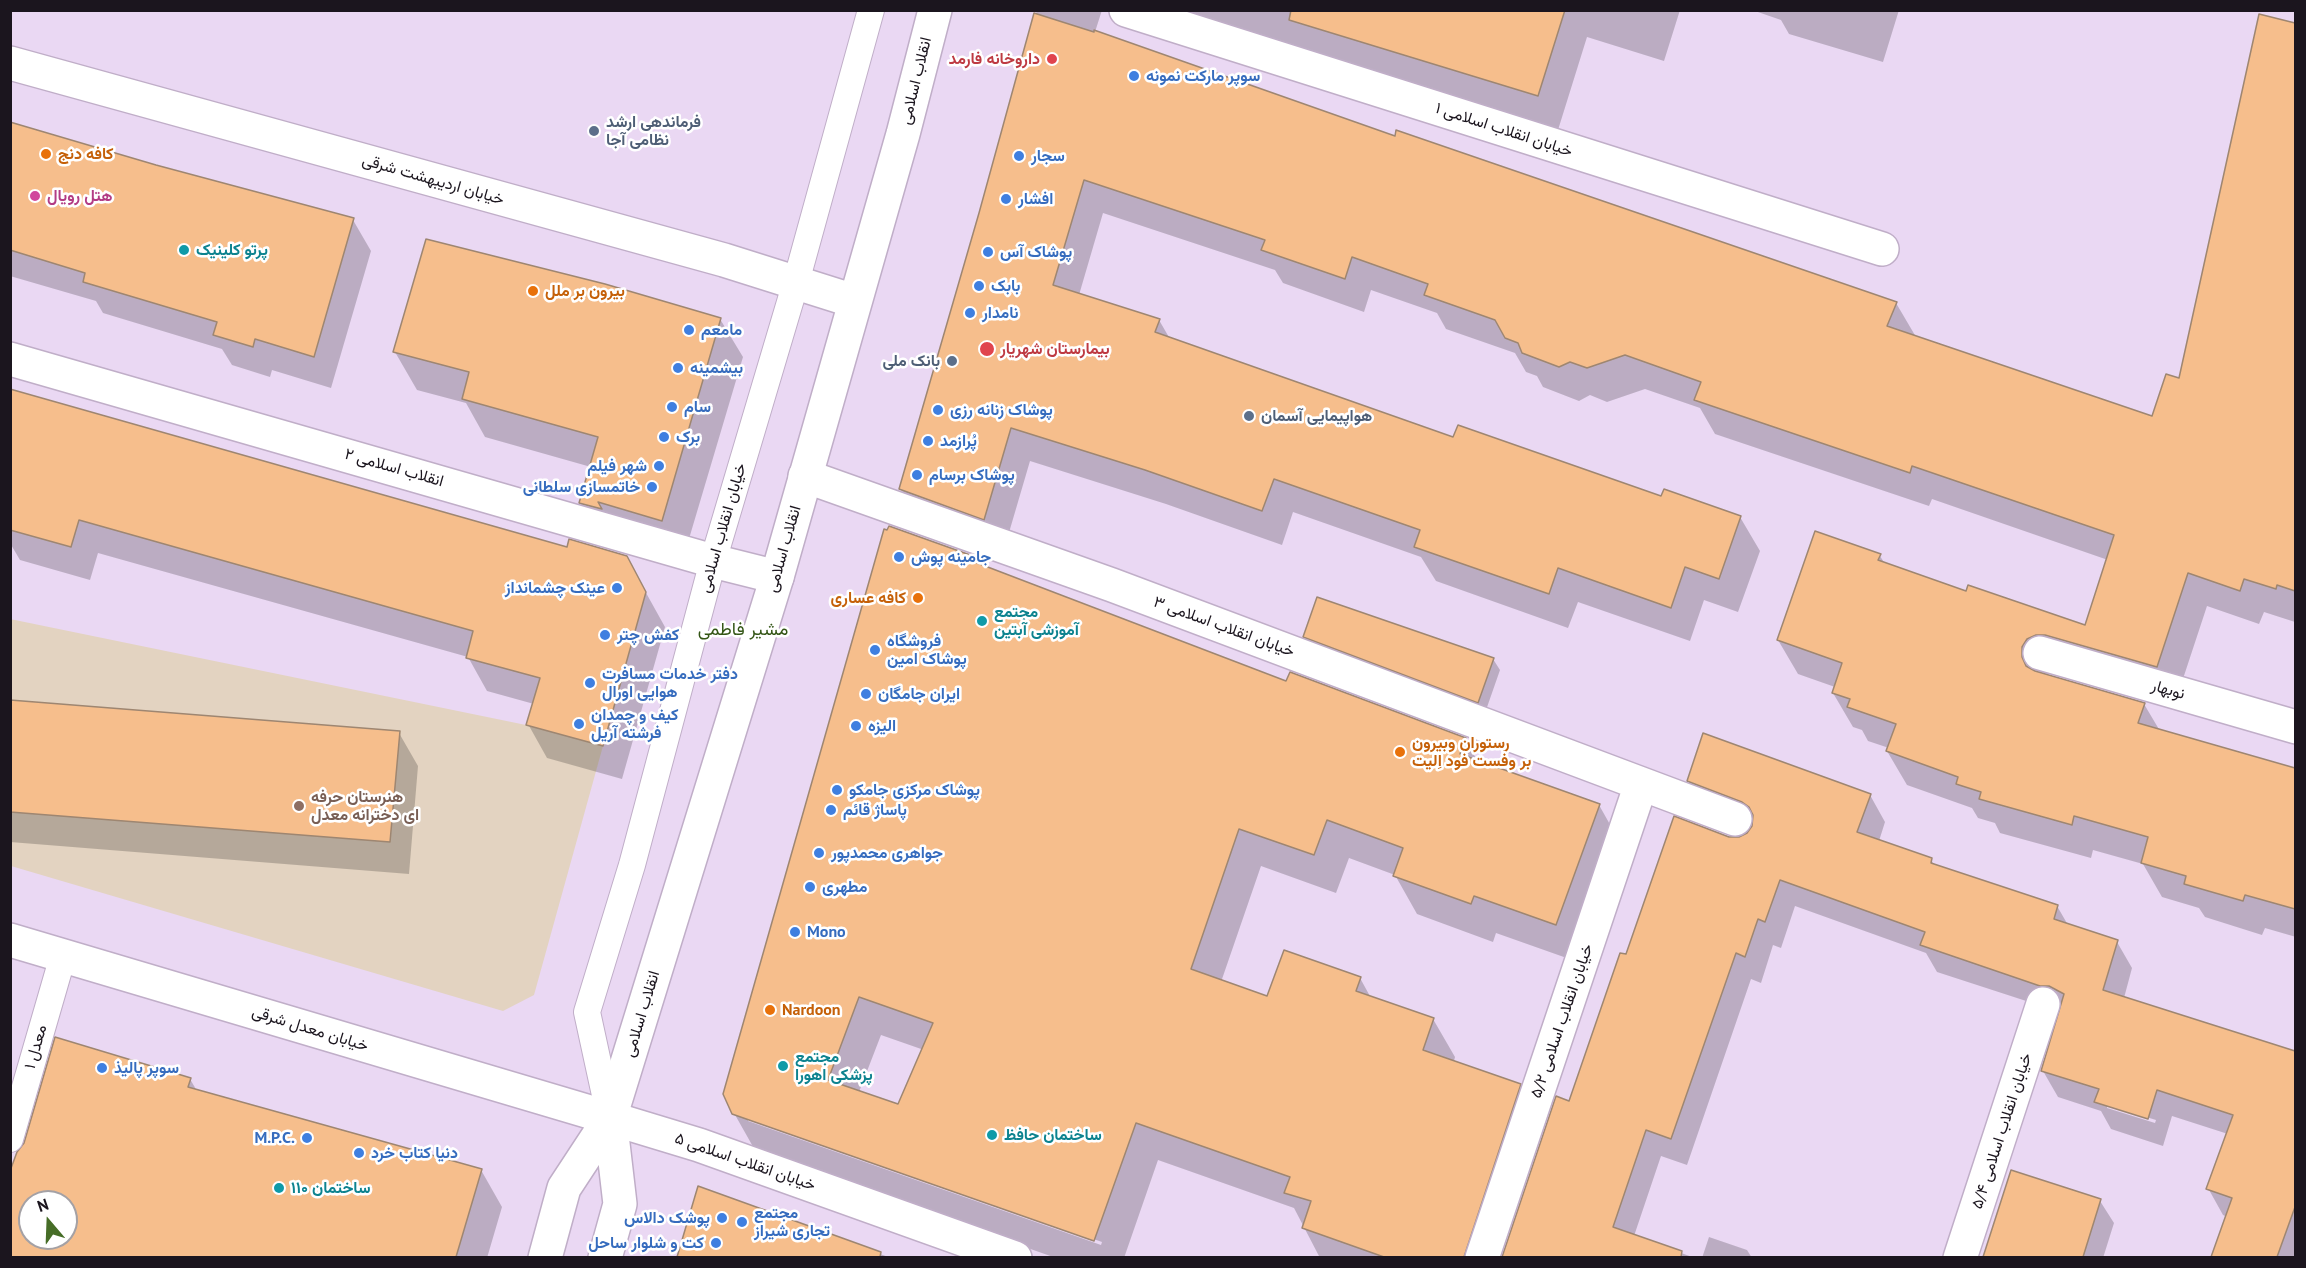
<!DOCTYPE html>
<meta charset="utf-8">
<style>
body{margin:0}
#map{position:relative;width:2306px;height:1268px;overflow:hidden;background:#ead8f3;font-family:"PT Sans",sans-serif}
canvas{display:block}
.frame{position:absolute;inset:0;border:12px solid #1b151e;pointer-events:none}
.north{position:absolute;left:18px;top:1190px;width:60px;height:60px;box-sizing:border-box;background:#fff;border:2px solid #a4a1a5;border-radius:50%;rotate:341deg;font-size:16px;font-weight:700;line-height:24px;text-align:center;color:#1b151e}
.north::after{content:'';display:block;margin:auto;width:21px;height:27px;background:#466d27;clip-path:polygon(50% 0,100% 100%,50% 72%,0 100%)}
</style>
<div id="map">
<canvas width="2306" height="1268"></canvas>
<div class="frame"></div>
<div class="north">N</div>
</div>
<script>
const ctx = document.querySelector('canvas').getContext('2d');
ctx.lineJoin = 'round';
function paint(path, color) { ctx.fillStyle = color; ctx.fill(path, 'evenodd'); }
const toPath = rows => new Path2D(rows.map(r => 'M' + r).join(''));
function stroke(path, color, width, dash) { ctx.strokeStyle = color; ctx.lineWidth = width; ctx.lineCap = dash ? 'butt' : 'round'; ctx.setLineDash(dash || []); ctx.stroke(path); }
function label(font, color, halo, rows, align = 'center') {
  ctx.font = font + ' "PT Sans",Vazirmatn,sans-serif'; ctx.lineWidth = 5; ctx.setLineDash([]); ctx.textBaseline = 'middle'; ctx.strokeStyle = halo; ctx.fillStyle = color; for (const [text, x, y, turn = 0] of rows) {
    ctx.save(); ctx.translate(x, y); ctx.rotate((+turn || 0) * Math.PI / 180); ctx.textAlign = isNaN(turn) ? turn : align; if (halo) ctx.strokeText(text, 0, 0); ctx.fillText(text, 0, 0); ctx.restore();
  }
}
const education = toPath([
 [10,619,526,725,603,746,534,995,503,1011,11,866]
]);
const shadow = toPath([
 [1037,10,1102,10,1095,32,1396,138,1896,303,1916,337,2153,418,2180,380,2260,16,2296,25,2295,622,2264,612,2259,624,2207,606,2176,700,2056,668,2045,676,2144,704,2160,731,2296,770,2296,937,2265,928,2262,935,2205,917,2199,908,2162,897,2143,864,2093,850,2091,858,2000,833,1995,823,1978,818,1972,808,1907,785,1887,751,1889,748,1868,741,1862,730,1853,727,1833,693,1835,687,1798,674,1778,640,1880,556,1885,564,1967,593,2086,627,2108,560,1932,499,1929,506,1715,434,1700,408,1645,389,1607,402,1590,395,1579,401,1543,387,1537,376,1526,372,1515,353,1446,329,1437,313,1371,290,1364,312,1283,283,1275,270,1103,213,1079,295,1159,320,1170,339,1454,439,1662,498,1740,517,1760,551,1738,612,1704,600,1690,641,1578,602,1568,628,1436,581,1421,557,1293,512,1282,545,1166,504,1030,461,1003,553,920,523,901,489],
 [1154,10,1680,10,1664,61,1587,37,1558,130],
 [1752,10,1899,10,1883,62,1789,34,1781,20],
 [10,123,155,166,353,220,371,251,331,388,272,370,270,377,232,365,222,349,103,313,96,301,10,276],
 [720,319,743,357,683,559,602,541,580,503,591,467,485,437,466,403,417,390,395,352],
 [10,390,645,591,665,627,622,779,547,758,528,724,534,704,487,691,468,657,98,553,90,580,20,560,10,543],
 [972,557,977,565,1287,683,1465,739,1478,762,1599,805,1621,844,1578,962,1496,933,1493,942,1417,914,1395,875,1349,858,1336,893,1261,866,1221,982,1268,998,1360,978,1371,998,1433,1019,1455,1057,1454,1061,1519,1085,1542,1124,1498,1258,1320,1258,1294,1208,1158,1160,1124,1258,1056,1258,756,1152,734,1113],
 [881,1035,924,1050,899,1106,859,1092],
 [748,1118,1102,1242,1101,1245,748,1121],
 [1304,636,1493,659,1500,670,1485,713,1311,648],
 [10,702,399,733,418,766,409,874,10,842],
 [1688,781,1870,795,1885,822,1879,841,1931,860,1935,866,2057,906,2068,925,2117,942,2132,968,2124,998,2296,1053,2296,1258,2212,1258,2227,1217,2223,1215,2208,1188,2228,1134,2172,1116,2163,1146,2111,1129,2101,1111,2058,1097,2043,1071,2060,1012,1937,972,1926,953,1795,906,1781,948,1773,945,1761,983,1751,979,1687,1165,1661,1156,1634,1236,1695,1258,1503,1258,1557,1098,1570,1103,1627,956,1729,838,1739,839,1748,834,1754,826,1704,808],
 [2107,1105,2156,1120,2155,1123,2107,1108],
 [190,1079,197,1091,481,1170,502,1207,487,1258,10,1258,10,1177],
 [30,1202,66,1202,66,1238,30,1238],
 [2012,1172,2100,1201,2114,1223,2103,1258,1984,1258],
 [699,1188,891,1258,679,1258],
 [1709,1237,1747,1250,1752,1258,1702,1258]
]);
const building = toPath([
 [1291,10,1565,10,1538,96,1289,20,1291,10],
 [1034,13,1094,32,1094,30,1395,136,1396,130,1897,302,1887,326,2152,416,2166,374,2179,378,2259,14,2295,23,2295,591,2277,585,2276,589,2244,579,2240,591,2188,573,2157,667,2045,635,2036,635,2027,639,2022,647,2022,657,2026,666,2035,671,2145,703,2138,723,2295,768,2295,909,2245,895,2243,901,2184,884,2186,876,2141,863,2148,837,2074,816,2072,825,1979,799,1981,792,1956,784,1958,777,1886,751,1896,724,1847,707,1850,699,1832,693,1842,663,1777,640,1815,531,1881,554,1878,560,1966,591,1968,585,2085,625,2114,535,1912,466,1910,473,1694,400,1701,382,1625,355,1587,368,1570,362,1559,367,1522,353,1518,343,1505,338,1495,320,1424,295,1428,284,1352,257,1345,279,1261,250,1265,240,1084,180,1053,285,1160,319,1155,332,1453,437,1458,425,1661,496,1664,489,1741,516,1719,579,1685,567,1671,608,1558,568,1549,594,1414,547,1420,530,1274,479,1262,511,1145,470,1011,428,984,520,899,489,979,213,1034,13],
 [10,122,156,165,354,218,314,357,255,339,253,347,213,335,217,322,83,282,85,273,10,250,10,122],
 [426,239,605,284,721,318,662,521,598,502,602,509,579,503,598,437,462,399,469,372,393,352,426,239],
 [10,389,567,547,569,539,627,556,646,592,603,746,526,725,540,678,466,658,473,631,79,520,71,547,10,530,10,389],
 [889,526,973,556,972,561,1286,681,1290,672,1466,738,1460,754,1600,804,1556,925,1474,896,1471,904,1393,876,1403,848,1327,820,1314,855,1239,829,1191,969,1267,996,1284,950,1361,977,1356,991,1434,1018,1423,1050,1521,1084,1464,1257,1384,1257,1302,1228,1311,1201,1284,1193,1290,1177,1136,1123,1094,1241,732,1114,723,1094,884,529,887,530,889,526],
 [859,997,933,1023,898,1104,828,1080,859,997],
 [1317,597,1494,658,1478,703,1303,637,1317,597],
 [10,700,400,731,390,842,10,812,10,700],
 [1703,733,1871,794,1857,832,1932,858,1931,863,2058,905,2054,919,2118,940,2103,990,2295,1051,2295,1207,2277,1257,2211,1257,2232,1198,2206,1189,2233,1115,2157,1090,2148,1119,2094,1102,2099,1089,2041,1071,2064,994,2049,986,2040,986,1920,945,1925,932,1780,880,1765,922,1758,919,1745,957,1736,953,1671,1139,1646,1130,1613,1227,1682,1251,1681,1257,1502,1257,1556,1096,1569,1101,1620,953,1626,954,1674,816,1729,837,1739,837,1747,833,1752,826,1753,815,1749,807,1742,802,1687,781,1703,733],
 [55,1037,191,1078,188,1087,482,1169,456,1257,10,1257,10,1171,17,1152,24,1143,55,1037],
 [30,1202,66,1202,66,1238,30,1238,30,1202],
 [2011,1170,2101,1199,2083,1257,1983,1257,2011,1170],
 [698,1186,881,1252,880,1257,677,1257,698,1186]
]);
const lane = toPath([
 [610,1118,587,1012,632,865,713,561,796,282,871,10],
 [10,1139,63,956]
]);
const street = toPath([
 [1126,10,1882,249],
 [10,359,713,561,777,577],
 [805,476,1112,585,1735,819],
 [2040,653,2296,727],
 [610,1118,699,1145,1015,1258],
 [1482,1258,1641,784],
 [1960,1258,2043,1004]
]);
const secondary = toPath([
 [10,63,724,260,854,301],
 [10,940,610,1118],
 [545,1258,564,1188,610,1118,777,577,903,134,935,10],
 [605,1258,620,1204,610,1118]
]);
const markers = [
 [1052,59,6,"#e0444e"],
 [1134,76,6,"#3f7fe0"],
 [594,131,6,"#5c6f8a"],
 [46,154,6,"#e8710a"],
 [1019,156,6,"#3f7fe0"],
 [35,196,6,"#d1479c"],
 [1006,199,6,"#3f7fe0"],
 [184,250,6,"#0f9aa8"],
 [988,252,6,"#3f7fe0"],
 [979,286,6,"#3f7fe0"],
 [533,291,6,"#e8710a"],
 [970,313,6,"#3f7fe0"],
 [689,330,6,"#3f7fe0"],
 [987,349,8,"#e0444e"],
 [952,361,6,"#5c6f8a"],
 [678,368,6,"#3f7fe0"],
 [672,407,6,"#3f7fe0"],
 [938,410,6,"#3f7fe0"],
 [1249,416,6,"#5c6f8a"],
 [664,437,6,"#3f7fe0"],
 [928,441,6,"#3f7fe0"],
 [659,466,6,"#3f7fe0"],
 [917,475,6,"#3f7fe0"],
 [652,487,6,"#3f7fe0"],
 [899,557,6,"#3f7fe0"],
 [617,588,6,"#3f7fe0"],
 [918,598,6,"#e8710a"],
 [982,621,6,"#0f9aa8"],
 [605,635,6,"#3f7fe0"],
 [875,650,6,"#3f7fe0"],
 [590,683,6,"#3f7fe0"],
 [866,694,6,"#3f7fe0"],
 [579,724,6,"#3f7fe0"],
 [856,726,6,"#3f7fe0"],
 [1400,752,6,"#e8710a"],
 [837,790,6,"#3f7fe0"],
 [299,806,6,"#8d6e63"],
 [831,810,6,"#3f7fe0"],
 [819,853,6,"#3f7fe0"],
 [810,887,6,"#3f7fe0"],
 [795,932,6,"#3f7fe0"],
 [770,1010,6,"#e8710a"],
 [783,1066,6,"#0f9aa8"],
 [102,1068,6,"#3f7fe0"],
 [992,1135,6,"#0f9aa8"],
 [307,1138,6,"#3f7fe0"],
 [359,1153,6,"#3f7fe0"],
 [279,1188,6,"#0f9aa8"],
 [722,1218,6,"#3f7fe0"],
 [742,1222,6,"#3f7fe0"],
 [716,1243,6,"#3f7fe0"]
];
const healthNames = [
 ["داروخانه فارمد",1040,59],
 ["بیمارستان شهریار",1000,349,"left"]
];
const shopNames = [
 ["سوپر مارکت نمونه",1146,76],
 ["سجار",1031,156],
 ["افشار",1018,199],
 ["پوشاک آس",1000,252],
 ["بابک",991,286],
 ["نامدار",982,313],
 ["مامعم",701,330],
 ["بیشمینه",690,368],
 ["سام",684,407],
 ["پوشاک زنانه رزی",950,410],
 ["برک",676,437],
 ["پُرازمد",940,441],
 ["شهر فیلم",647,466,"right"],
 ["پوشاک برسام",929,475],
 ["خاتمسازی سلطانی",640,487,"right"],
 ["جامینه پوش",911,557],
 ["عینک چشمانداز",605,588,"right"],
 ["کفش چتر",617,635],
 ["فروشگاه",887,641],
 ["پوشاک امین",887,659],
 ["دفتر خدمات مسافرت",602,674],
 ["هوایی اورال",602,692],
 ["ایران جامگان",878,694],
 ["کیف و چمدان",591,715],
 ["فرشته آریل",591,733],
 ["الیزه",868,726],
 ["پوشاک مرکزی جامکو",849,790],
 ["پاساژ قائم",843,810],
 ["جواهری محمدپور",831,853],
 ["مطهری",822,887],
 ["Mono",807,932],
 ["سوپر پالیذ",114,1068],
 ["M.P.C.",295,1138,"right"],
 ["دنیا کتاب خرد",371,1153],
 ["مجتمع",754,1213],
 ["تجاری شیراز",754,1231],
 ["پوشک دالاس",710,1218,"right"],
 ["کت و شلوار ساحل",704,1243,"right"]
];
const streetNames = [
 ["انقلاب اسلامی",916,81,-76],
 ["خیابان انقلاب اسلامی ۱",1504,130,18],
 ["خیابان اردیبهشت شرقی",433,180,16],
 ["۲ انقلاب اسلامی",394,468,16],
 ["خیابان انقلاب اسلامی",723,528,-74],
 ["انقلاب اسلامی",784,549,-74],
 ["خیابان انقلاب اسلامی ۳",1224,627,20],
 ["نوبهار",2168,690,16],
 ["انقلاب اسلامی",642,1014,-73],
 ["خیابان انقلاب اسلامی ۵/۲",1562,1021,-71],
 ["خیابان معدل شرقی",310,1029,17],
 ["۱ معدل",36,1047,-74],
 ["خیابان انقلاب اسلامی ۵/۴",2002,1131,-72],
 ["خیابان انقلاب اسلامی ۵",745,1162,19]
];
const serviceNames = [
 ["فرماندهی ارشد",606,122],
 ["نظامی آجا",606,140],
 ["بانک ملی",940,361,"right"],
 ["هواپیمایی آسمان",1261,416]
];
const foodNames = [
 ["کافه دنج",58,154],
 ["بیرون بر ملل",545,291],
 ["کافه عساری",906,598,"right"],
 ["رستوران وبیرون",1412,743],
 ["بر وفست فود اِلیت",1412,761],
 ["Nardoon",782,1010]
];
const hotelNames = [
 ["هتل رویال",47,196]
];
const cultureNames = [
 ["پرتو کلینیک",196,250],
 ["مجتمع",994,612],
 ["آموزشی آبتین",994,630],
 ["مجتمع",795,1057],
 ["پزشکی اهورا",795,1075],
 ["ساختمان حافظ",1004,1135],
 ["ساختمان ۱۱۰",291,1188]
];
const educationNames = [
 ["هنرستان حرفه",311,797],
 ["ای دخترانه معدل",311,815]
];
const neighbourhoodNames = [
 ["مشیر فاطمی",743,630]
];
paint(education, '#e3d3c1');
paint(shadow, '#0003');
paint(building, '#f6be8c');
stroke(building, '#9e8671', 1.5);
stroke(lane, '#c0aec8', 28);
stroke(street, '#c0aec8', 36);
stroke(secondary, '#c0aec8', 36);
stroke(lane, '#fff', 26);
stroke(street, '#fff', 33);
stroke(secondary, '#fff', 33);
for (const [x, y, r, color] of markers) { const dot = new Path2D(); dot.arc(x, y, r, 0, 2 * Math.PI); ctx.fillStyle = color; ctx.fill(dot); stroke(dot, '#fff', 2); }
label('bold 16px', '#be3a42', '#fff', healthNames, 'right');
label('bold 16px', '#366cbe', '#fff', shopNames, 'left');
label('16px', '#1b151e', '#fff', streetNames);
label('bold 16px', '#4e5e75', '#fff', serviceNames, 'left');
label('bold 16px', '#c56008', '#fff', foodNames, 'left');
label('bold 16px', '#b23c85', '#fff', hotelNames, 'left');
label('bold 16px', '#0d838f', '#fff', cultureNames, 'left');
label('bold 16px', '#785e54', '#fff', educationNames, 'left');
label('18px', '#335515', '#fff', neighbourhoodNames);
</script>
